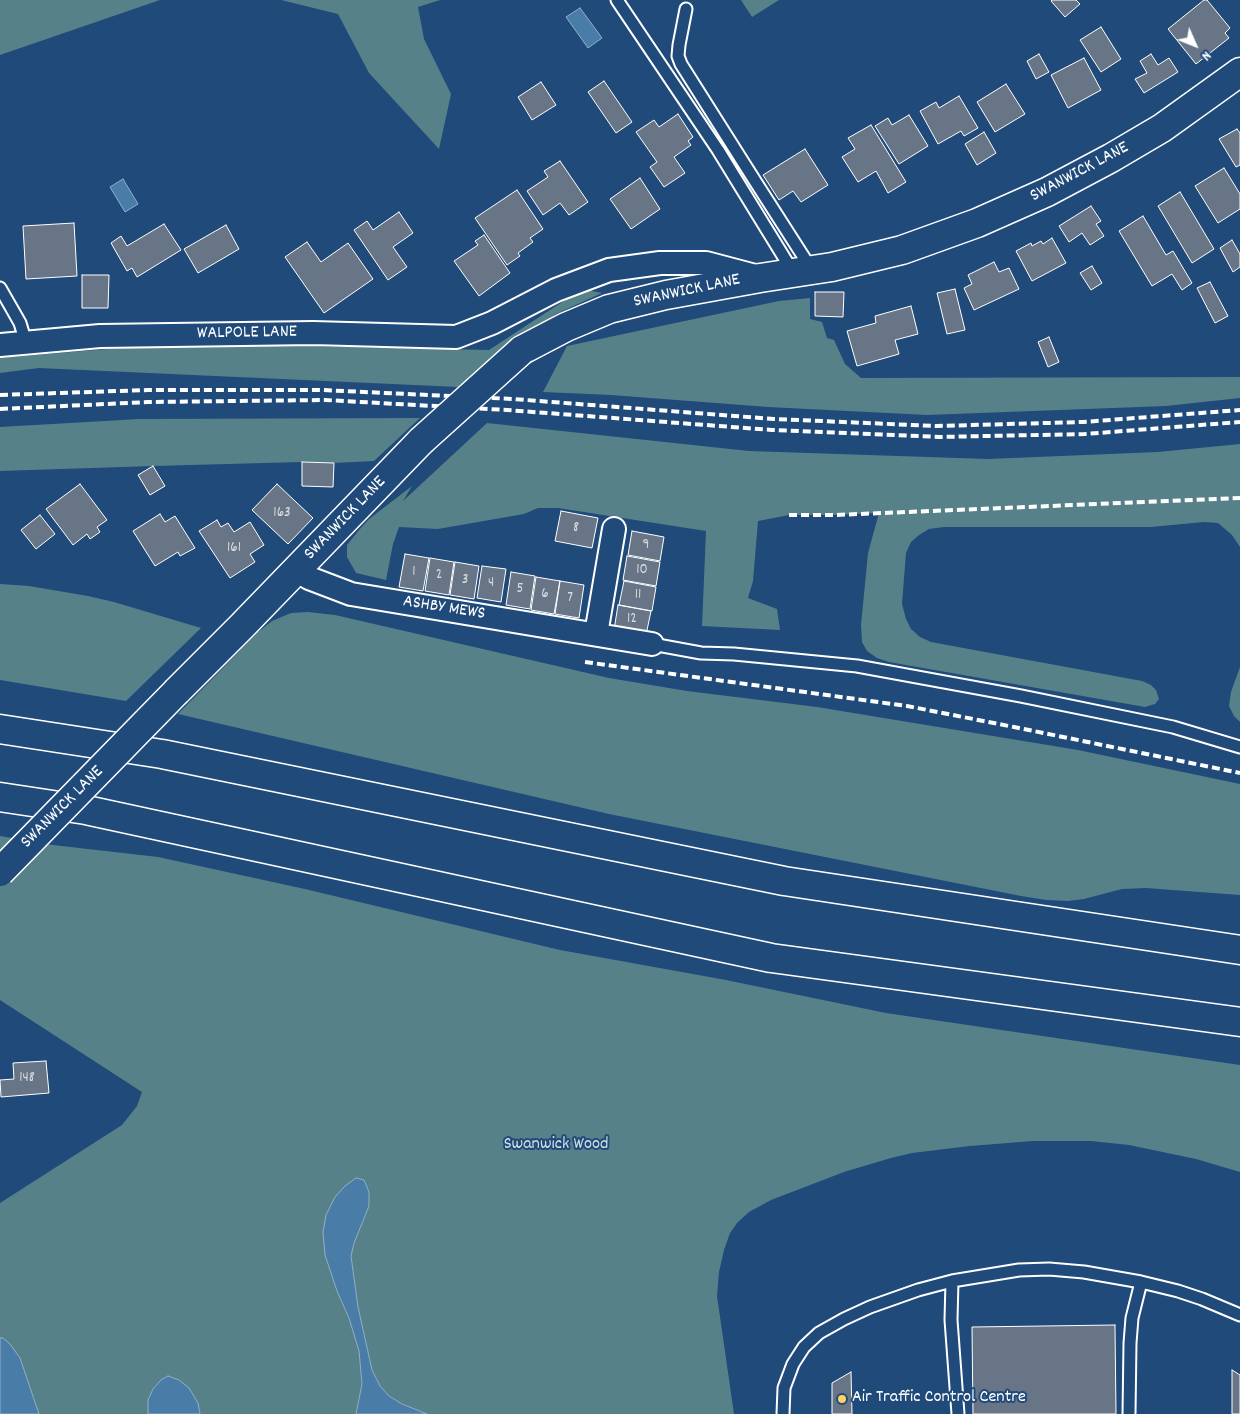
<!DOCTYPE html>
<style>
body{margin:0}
#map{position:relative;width:1240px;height:1414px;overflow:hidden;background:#1f4a7a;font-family:Dekko,sans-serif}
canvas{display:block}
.north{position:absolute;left:1170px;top:20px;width:50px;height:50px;-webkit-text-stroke:4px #1f4a7a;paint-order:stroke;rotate:134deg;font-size:14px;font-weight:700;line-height:20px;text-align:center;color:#fff}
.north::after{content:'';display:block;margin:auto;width:18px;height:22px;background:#fff;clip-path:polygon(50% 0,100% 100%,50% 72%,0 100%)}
</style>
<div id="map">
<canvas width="1240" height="1414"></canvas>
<div class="north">N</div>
</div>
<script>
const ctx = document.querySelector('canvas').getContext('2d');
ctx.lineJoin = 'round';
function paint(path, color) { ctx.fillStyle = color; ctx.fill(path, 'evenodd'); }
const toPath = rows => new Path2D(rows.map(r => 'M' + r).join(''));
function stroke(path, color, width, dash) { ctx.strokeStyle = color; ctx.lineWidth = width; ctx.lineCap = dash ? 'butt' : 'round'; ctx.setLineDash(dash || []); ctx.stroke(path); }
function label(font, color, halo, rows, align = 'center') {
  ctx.font = font + ' Dekko,sans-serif'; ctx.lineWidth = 4; ctx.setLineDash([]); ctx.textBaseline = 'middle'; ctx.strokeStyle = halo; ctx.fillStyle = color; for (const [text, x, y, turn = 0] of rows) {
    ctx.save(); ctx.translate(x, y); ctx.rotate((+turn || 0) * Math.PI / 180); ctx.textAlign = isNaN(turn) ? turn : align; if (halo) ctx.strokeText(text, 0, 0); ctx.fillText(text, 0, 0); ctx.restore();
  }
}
const green = toPath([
 [0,0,160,0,0,55],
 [281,0,440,0,418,7,424,39,451,94,439,149,369,73,338,14],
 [741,0,779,0,752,17],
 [582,289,602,293,556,314,502,356,458,387,39,368,0,373,0,358,179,343,489,350],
 [810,298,810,319,822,322,827,338,834,340,845,364,861,378,1240,377,1240,398,1166,406,927,415,768,407,611,395,543,392,567,346,779,301],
 [420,418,374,461,334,463,302,462,153,466,0,471,0,427,139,419],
 [487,423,749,451,988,459,1158,452,1240,444,1240,547,1232,535,1218,523,1204,522,1151,527,944,527,929,529,919,535,911,542,906,553,902,604,906,619,911,629,920,637,931,642,1142,681,1151,685,1156,690,1159,699,1155,704,1145,707,889,662,877,658,867,651,862,642,861,625,868,553,879,513,836,515,789,515,758,521,753,581,748,598,777,609,780,630,702,626,706,531,558,508,538,508,524,514,438,529,399,527,393,544,386,580,356,573,347,557,347,545,359,530,369,519,412,486,403,501],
 [0,584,29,586,88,596,114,602,201,628,126,701,0,680],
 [308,612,335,615,609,678,687,691,817,707,1078,750,1240,784,1240,895,1146,888,1122,889,1084,899,1068,901,1046,900,1021,896,609,814,178,714,258,632,272,621,291,613],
 [1240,667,1240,722,1234,716,1229,706,1231,692],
 [0,836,53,845,158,857,305,889,560,950,726,980,886,1013,1240,1065,1240,1172,1196,1159,1129,1145,1091,1141,1033,1141,970,1146,912,1153,891,1158,844,1172,771,1200,749,1212,737,1223,730,1233,724,1250,719,1272,717,1296,734,1414,427,1414,402,1404,389,1396,380,1386,372,1370,358,1307,351,1256,354,1243,369,1206,369,1192,364,1180,356,1178,325,1255,337,1291,349,1318,359,1351,362,1384,356,1414,200,1414,198,1403,161,1380,153,1389,148,1400,148,1414,39,1414,20,1358,3,1338,0,1338,0,1203,122,1125,137,1106,142,1092,0,1000]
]);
const water = toPath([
 [580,8,602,38,588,48,566,17,580,8],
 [123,179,138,204,125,212,110,187,123,179],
 [356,1178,364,1180,369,1192,369,1206,354,1243,351,1256,358,1307,372,1370,380,1386,389,1396,402,1404,427,1414,356,1414,362,1384,359,1351,349,1318,337,1291,325,1255,323,1232,326,1215,335,1197,345,1186,356,1178],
 [0,1338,3,1338,10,1344,20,1358,39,1414,0,1414,0,1338],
 [168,1376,179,1380,189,1388,198,1403,200,1414,148,1414,148,1400,153,1389,161,1380,168,1376]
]);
const building = toPath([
 [1052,0,1076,0,1080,4,1065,17,1051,1,1052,0],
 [1204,0,1207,0,1230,28,1225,33,1229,38,1196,64,1168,29,1204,0],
 [1101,27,1121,59,1101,72,1080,40,1101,27],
 [1039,54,1049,72,1036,79,1027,61,1039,54],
 [1151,54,1158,65,1169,58,1178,72,1144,93,1135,79,1147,73,1140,61,1151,54],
 [1084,58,1101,90,1068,108,1051,75,1084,58],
 [604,81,632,122,616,133,588,92,604,81],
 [541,82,556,105,532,120,518,97,541,82],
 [1006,84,1025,114,995,132,977,102,1006,84],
 [959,96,978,128,964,136,961,131,938,144,920,111,936,102,939,108,959,96],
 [678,114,693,137,688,141,691,145,674,157,685,173,664,187,650,167,657,162,636,132,654,120,659,127,678,114],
 [909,115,928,146,899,164,875,126,888,118,892,125,909,115],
 [871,125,906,182,888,193,876,171,858,182,842,157,855,149,848,138,871,125],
 [1237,129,1240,133,1240,165,1236,167,1219,139,1237,129],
 [984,132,996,153,977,165,965,144,984,132],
 [805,149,828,185,801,202,793,191,779,200,763,175,805,149],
 [560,161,588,202,569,215,560,203,543,215,527,191,548,177,544,171,560,161],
 [1224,168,1240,194,1240,209,1218,223,1195,186,1224,168],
 [640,178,660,209,631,229,610,199,640,178],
 [517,190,543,229,530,238,533,242,518,253,520,256,507,265,475,218,517,190],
 [1180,192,1214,249,1192,263,1158,206,1180,192],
 [1091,206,1101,221,1096,224,1104,236,1090,245,1082,233,1069,242,1059,226,1091,206],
 [399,212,413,233,393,247,407,267,388,280,354,230,367,221,373,230,399,212],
 [1143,216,1166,255,1173,251,1192,283,1182,290,1172,274,1152,286,1119,231,1143,216],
 [74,223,77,276,26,279,23,226,74,223],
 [164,224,181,250,137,277,132,268,127,271,111,243,121,236,127,246,164,224],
 [226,225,239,249,198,273,184,249,226,225],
 [484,235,510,273,479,296,454,261,478,245,475,241,484,235],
 [1052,238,1066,263,1032,281,1016,251,1031,243,1032,246,1041,241,1043,244,1052,238],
 [1232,240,1240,254,1240,267,1233,272,1220,248,1232,240],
 [307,242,321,262,348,243,373,279,324,313,285,257,307,242],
 [994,262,999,272,1009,268,1019,289,974,310,964,288,972,284,968,275,994,262],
 [1092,266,1102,283,1091,290,1080,273,1092,266],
 [82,275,109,275,108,308,82,308,82,275],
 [1210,282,1228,316,1215,323,1197,288,1210,282],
 [955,289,965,330,947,334,937,293,955,289],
 [815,292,844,292,843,317,815,316,815,292],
 [911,306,918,334,895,340,899,354,857,366,847,331,876,323,875,316,911,306],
 [1049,337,1059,362,1048,367,1038,342,1049,337],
 [302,462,334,463,333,487,302,486,302,462],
 [153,466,165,486,150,495,138,475,153,466],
 [80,484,107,520,97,527,100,532,90,539,87,534,73,545,46,509,80,484],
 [277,484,313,518,288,544,252,510,277,484],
 [561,511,598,518,592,548,555,541,561,511],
 [160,514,165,522,175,516,195,548,180,556,178,552,155,566,133,531,160,514],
 [40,515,55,534,36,549,21,530,40,515],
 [217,520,221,527,228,523,234,532,250,522,264,545,250,554,255,562,230,578,199,531,217,520],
 [632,531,664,537,660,561,628,555,632,531],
 [405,554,429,558,423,591,399,587,405,554],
 [627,556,660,562,656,586,623,580,627,556],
 [430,558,454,562,449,595,425,591,430,558],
 [455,562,479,566,474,599,450,595,455,562],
 [482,566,506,569,501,602,477,598,482,566],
 [511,572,535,576,530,609,506,605,511,572],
 [536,577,560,581,554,614,531,610,536,577],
 [560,581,584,585,579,618,555,614,560,581],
 [624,581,656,587,652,611,619,605,624,581],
 [618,605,651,611,646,635,614,630,618,605],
 [46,1061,49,1093,1,1097,0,1080,14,1079,13,1063,46,1061],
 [1115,1325,1116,1414,973,1414,972,1327,1115,1325],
 [1232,1370,1240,1375,1240,1414,1232,1414,1232,1370],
 [851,1372,852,1414,832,1414,832,1383,851,1372]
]);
const service = toPath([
 [617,0,718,150,793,272],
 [686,9,679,45,678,56,681,64,755,181,812,270],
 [0,288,20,323,26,343],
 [652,644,701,653,734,654,857,666,1021,696,1173,727,1240,747],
 [952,1281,951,1320,958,1414],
 [783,1414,784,1388,793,1364,804,1347,819,1333,844,1319,870,1307,918,1290,952,1281,1019,1270,1049,1269,1084,1272,1141,1282,1178,1291,1202,1299,1240,1315],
 [1129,1414,1130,1343,1132,1318,1141,1282]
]);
const minor = toPath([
 [0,345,100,336,313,333,456,337,492,323,556,290,609,270,660,263,706,263,759,277],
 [297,570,309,578,351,594,652,644],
 [596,634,614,529]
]);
const tertiary = toPath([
 [522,350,566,327,609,309,666,295,760,278,832,267,902,250,977,223,1047,192,1111,158,1162,128,1240,72],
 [177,691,242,626,421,441]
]);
const motorway = toPath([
 [0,729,162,754,784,881,1240,950],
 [0,797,86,810,771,958,1240,1022]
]);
const rail = toPath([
 [0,395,148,390,322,390,513,399,774,419,936,426,1083,422,1240,410],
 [0,409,148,402,325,400,507,410,772,430,940,437,1085,434,1240,422],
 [789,515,836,515,1240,498],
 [585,662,907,706,1014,727,1240,773]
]);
const tertiaryBridge = toPath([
 [421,441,522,350],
 [0,872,177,691]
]);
const markers = [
 [842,1399,5,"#ffd166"]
];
const numberNames = [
 ["163",282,514],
 ["8",576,529],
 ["9",646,546],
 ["161",234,549],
 ["10",642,571],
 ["1",414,573],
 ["2",439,576],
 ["3",465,581],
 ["4",491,584],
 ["5",520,590],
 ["6",545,595],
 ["11",638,596],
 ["7",570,599],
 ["12",632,620],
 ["148",27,1079]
];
const streetNames = [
 ["SWANWICK LANE",1080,173,-28],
 ["SWANWICK LANE",687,292,-12],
 ["WALPOLE LANE",247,334,-1],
 ["SWANWICK LANE",346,519,-46],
 ["ASHBY MEWS",444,609,9],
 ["SWANWICK LANE",63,808,-45]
];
const parkNames = [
 ["Swanwick Wood",556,1146]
];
const poiNames = [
 ["Air Traffic Control Centre",852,1399]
];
paint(green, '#578188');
paint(water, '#497ca6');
stroke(water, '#92b0ca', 1);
paint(building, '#677586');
stroke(building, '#fff', 1);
stroke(service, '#fff', 15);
stroke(minor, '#fff', 26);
stroke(tertiary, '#fff', 31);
stroke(motorway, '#fff', 31);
stroke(service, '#1f4a7a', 11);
stroke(minor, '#1f4a7a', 22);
stroke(tertiary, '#1f4a7a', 28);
stroke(motorway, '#1f4a7a', 28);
stroke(rail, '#fff', 4, [8, 4]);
stroke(tertiaryBridge, '#fff', 31, []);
stroke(tertiaryBridge, '#1f4a7a', 28);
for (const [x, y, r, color] of markers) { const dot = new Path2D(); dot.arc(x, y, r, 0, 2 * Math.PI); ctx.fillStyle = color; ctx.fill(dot); stroke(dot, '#1f4a7a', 2); }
label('15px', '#d9dce1', null, numberNames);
label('18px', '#fff', '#1f4a7a', streetNames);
label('18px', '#d5e0e1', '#1f4a7a', parkNames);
label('18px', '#fff', '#1f4a7a', poiNames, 'left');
</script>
